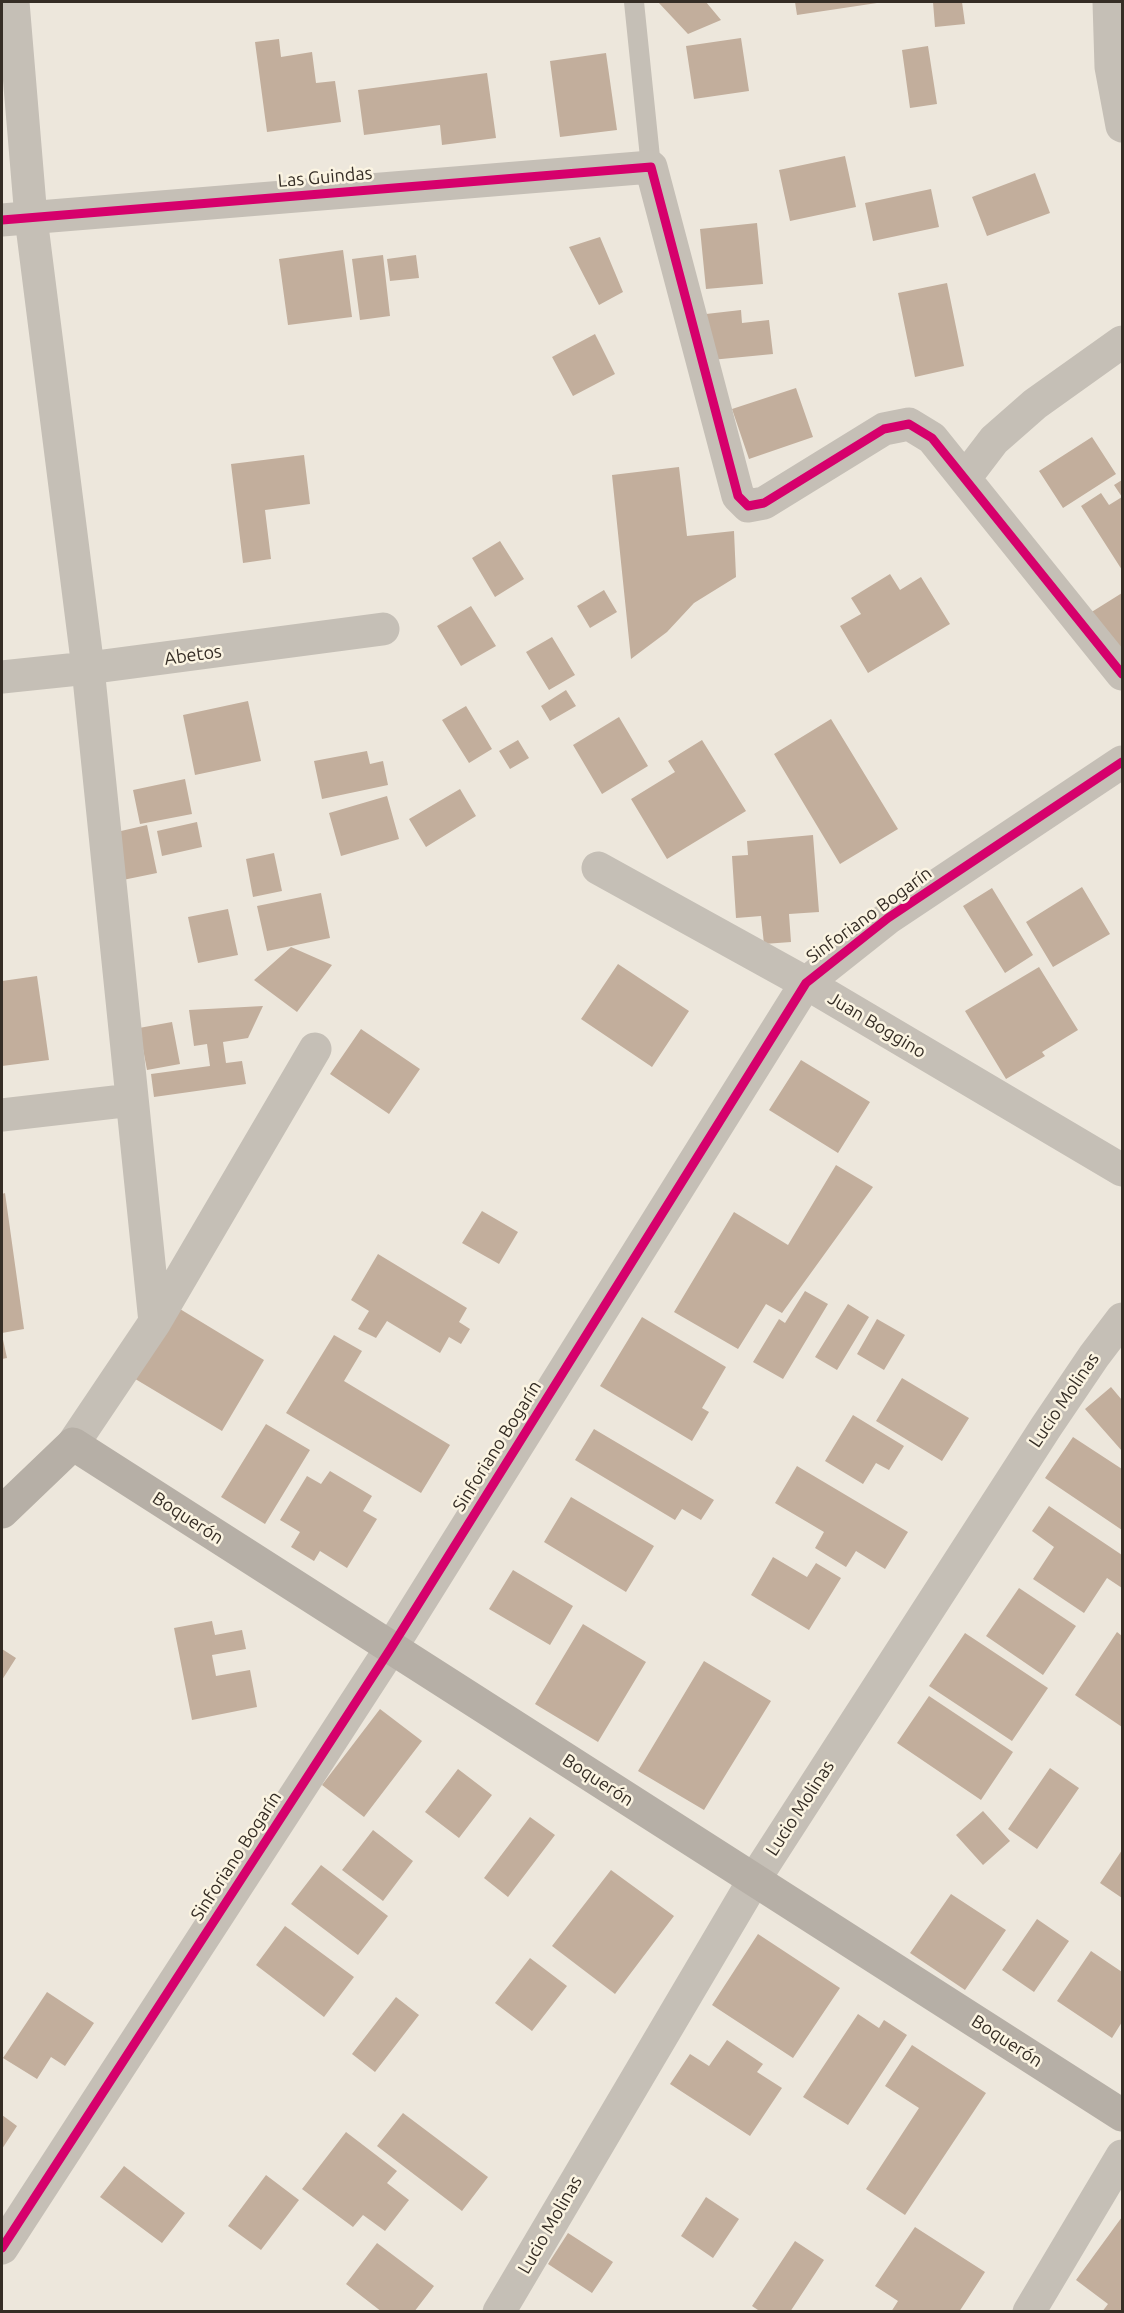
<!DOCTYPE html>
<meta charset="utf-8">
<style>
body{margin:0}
#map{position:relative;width:1124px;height:2313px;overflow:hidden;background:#ede7dc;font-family:Ubuntu,sans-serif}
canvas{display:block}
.frame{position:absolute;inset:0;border:3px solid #352d25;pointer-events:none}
</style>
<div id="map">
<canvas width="1124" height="2313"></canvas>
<div class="frame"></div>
</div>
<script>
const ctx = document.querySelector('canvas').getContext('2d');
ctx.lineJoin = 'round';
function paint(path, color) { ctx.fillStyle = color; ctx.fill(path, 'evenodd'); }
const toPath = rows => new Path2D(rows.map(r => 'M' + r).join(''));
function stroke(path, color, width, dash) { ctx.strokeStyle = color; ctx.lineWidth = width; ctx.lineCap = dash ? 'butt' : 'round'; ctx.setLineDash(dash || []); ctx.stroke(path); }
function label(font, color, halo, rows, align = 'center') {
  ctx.font = font + ' Ubuntu,sans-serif'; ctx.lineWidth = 5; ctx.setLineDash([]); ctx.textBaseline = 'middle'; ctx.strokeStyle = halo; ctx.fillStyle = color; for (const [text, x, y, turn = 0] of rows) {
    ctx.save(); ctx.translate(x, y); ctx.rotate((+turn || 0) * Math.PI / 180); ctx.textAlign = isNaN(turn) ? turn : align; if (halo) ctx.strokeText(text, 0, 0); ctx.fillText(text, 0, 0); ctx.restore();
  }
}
const building = toPath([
 [658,2,706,2,721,20,688,34],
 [795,2,877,2,877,3,797,15],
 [933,2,962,2,965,24,935,27],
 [741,38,749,91,694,99,686,46],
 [279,39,281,57,312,52,316,83,335,81,341,122,267,132,255,42],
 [928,46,937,104,910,108,902,50],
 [606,53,617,130,560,137,550,61],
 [487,73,496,138,442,145,440,125,364,135,358,90],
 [845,156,856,207,790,221,779,170],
 [1035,173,1050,213,987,236,972,197],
 [931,189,939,227,873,241,865,203],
 [757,223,763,284,706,289,700,229],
 [600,237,623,292,599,305,569,247],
 [343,250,352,317,288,325,279,259],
 [383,255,390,316,360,320,352,259],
 [416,255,419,278,390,281,387,259],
 [947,283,964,366,915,377,898,293],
 [741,310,742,323,769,320,773,354,711,360,706,314],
 [595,334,615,374,573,396,552,357],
 [796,388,813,437,749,459,732,409],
 [1092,437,1116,474,1063,508,1039,471],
 [304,455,310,504,265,510,271,559,243,563,231,464],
 [679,467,687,536,734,531,736,577,694,603,667,632,631,659,612,475],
 [1122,480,1122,570,1081,506,1101,493,1109,505,1122,497,1114,485],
 [500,541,524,579,495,597,472,558],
 [890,574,900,590,921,577,950,624,868,673,840,626,861,614,851,598],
 [604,590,617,612,590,628,577,606],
 [1122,593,1122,652,1090,613],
 [471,606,496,646,461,666,437,626],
 [552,637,575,675,549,690,526,652],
 [566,690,576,706,550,721,541,706],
 [248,701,261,761,195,775,183,715],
 [466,706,492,749,469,763,442,720],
 [619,717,648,766,602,794,573,745],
 [831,719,898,829,840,864,774,754],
 [518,740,529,758,510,769,499,751],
 [702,740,746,811,667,859,631,799,675,772,668,761],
 [367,751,370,764,383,761,388,785,322,799,314,761],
 [185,779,192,814,140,824,133,790],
 [460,789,476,816,426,847,409,819],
 [387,796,399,839,341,856,329,813],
 [197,822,202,847,162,856,157,831],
 [147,825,157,873,118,881,108,834],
 [813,835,819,912,789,914,791,942,764,944,761,916,736,918,732,856,748,855,747,841],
 [274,853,282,891,253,897,246,859],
 [1082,887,1110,934,1053,967,1026,922],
 [992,888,1033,955,1005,973,963,906],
 [321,893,330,938,267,951,257,906],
 [228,909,238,955,198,963,188,917],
 [291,947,332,965,297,1012,254,980],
 [618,964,689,1011,652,1067,581,1019],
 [1039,967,1078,1030,1042,1052,1045,1056,1006,1079,965,1011],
 [37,976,49,1060,2,1066,2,981],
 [263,1006,248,1038,223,1042,226,1063,242,1061,246,1084,154,1097,151,1074,210,1066,207,1044,194,1046,189,1010],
 [172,1022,180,1064,147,1070,139,1028],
 [361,1029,420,1069,389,1114,330,1074],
 [801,1060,870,1102,838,1153,769,1110],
 [836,1165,873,1187,782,1313,766,1304,738,1349,674,1312,734,1212,788,1245],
 [5,1193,24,1329,2,1333,2,1194],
 [482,1211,518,1232,499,1264,462,1243],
 [378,1254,467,1308,459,1322,470,1329,461,1344,449,1337,440,1353,387,1321,376,1338,358,1329,369,1311,351,1300],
 [805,1291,828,1304,783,1379,753,1362,779,1319,785,1323],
 [848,1304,869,1317,837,1370,815,1357],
 [175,1306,264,1360,222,1431,132,1377],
 [642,1317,726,1367,702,1408,709,1412,692,1441,600,1386],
 [877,1319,905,1335,884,1370,857,1354],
 [2,1335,7,1358,2,1359],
 [334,1335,362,1351,344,1381,450,1445,421,1493,286,1413],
 [902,1378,969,1418,942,1461,876,1421],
 [1111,1387,1122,1400,1122,1451,1085,1409],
 [853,1415,904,1446,889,1470,876,1463,863,1484,825,1461],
 [266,1424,310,1450,265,1524,221,1497],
 [594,1429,714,1500,701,1520,682,1509,675,1520,575,1460],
 [1073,1437,1122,1469,1122,1530,1045,1478],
 [797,1466,908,1532,885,1569,856,1551,846,1567,815,1548,824,1532,775,1503],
 [330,1471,372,1496,363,1511,377,1519,347,1568,320,1551,314,1561,291,1547,300,1532,280,1520,307,1476,321,1484],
 [571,1497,654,1546,626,1592,544,1542],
 [1049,1506,1122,1555,1122,1588,1107,1578,1084,1613,1033,1579,1054,1547,1032,1531],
 [773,1557,807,1577,816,1563,841,1578,809,1630,751,1595],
 [513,1570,573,1606,550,1645,489,1609],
 [1019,1588,1076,1626,1043,1675,986,1636],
 [212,1621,215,1635,242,1630,246,1649,212,1655,216,1676,250,1670,257,1707,192,1720,174,1628],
 [583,1624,646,1662,598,1742,535,1704],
 [1117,1632,1122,1636,1122,1727,1075,1695],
 [965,1633,1048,1688,1012,1741,929,1686],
 [2,1649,16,1658,2,1680],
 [704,1661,771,1701,704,1810,638,1771],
 [929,1696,1013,1752,981,1800,897,1743],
 [380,1709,422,1741,364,1817,322,1785],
 [1050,1768,1079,1788,1037,1849,1008,1829],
 [458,1769,492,1795,459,1838,425,1812],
 [983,1811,1010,1841,983,1865,956,1835],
 [530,1817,555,1835,508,1897,484,1878],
 [373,1830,413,1861,383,1901,342,1870],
 [1122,1850,1122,1898,1100,1883],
 [321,1865,388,1916,358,1955,291,1904],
 [611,1870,674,1916,615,1994,552,1946],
 [951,1894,1006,1930,965,1990,910,1953],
 [1037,1919,1069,1941,1034,1992,1002,1970],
 [285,1926,354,1977,324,2017,256,1965],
 [758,1934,840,1988,793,2058,712,2005],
 [1091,1951,1122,1972,1122,2022,1112,2038,1057,2001],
 [530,1958,567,1986,532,2031,495,2003],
 [47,1992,94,2023,65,2066,51,2057,37,2079,3,2058],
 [396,1997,419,2015,375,2072,352,2054],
 [858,2014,879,2028,884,2020,907,2035,848,2125,803,2097],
 [727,2040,763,2064,757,2072,782,2088,750,2136,670,2084,690,2054,709,2066],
 [912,2045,986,2093,905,2215,866,2189,919,2108,885,2086],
 [403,2113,488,2177,462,2211,377,2146],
 [2,2115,17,2126,2,2149],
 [346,2132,397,2171,387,2183,409,2200,385,2231,363,2215,353,2227,302,2189],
 [124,2166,185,2213,162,2243,100,2197],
 [266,2175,299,2200,261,2250,228,2226],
 [706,2197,739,2219,713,2258,681,2236],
 [1122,2217,1122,2312,1102,2312,1108,2304,1076,2280],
 [915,2227,985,2272,959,2312,891,2312,898,2301,875,2286],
 [568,2233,613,2262,592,2293,548,2264],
 [795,2241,824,2260,790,2312,761,2312,752,2306],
 [377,2243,434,2286,414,2312,382,2312,346,2284]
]);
const lane = toPath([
 [634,2,651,167]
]);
const street = toPath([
 [13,2,31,218,88,668,155,1322],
 [1109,2,1111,67,1122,126],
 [2,220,651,167,738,496,748,506,764,503,884,429,909,424,932,438,1122,674],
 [965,478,994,440,1035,404,1122,342],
 [2,677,88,668,383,629],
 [598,868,806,983,1122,1170],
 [2,1115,132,1100],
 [73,1444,155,1322,315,1049],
 [2,2248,391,1648,806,983,888,918,1122,762],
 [499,2312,754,1880,1046,1427,1094,1356,1122,1319],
 [1029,2312,1122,2156]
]);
const secondary = toPath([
 [2,1512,73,1444,1122,2115]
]);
const cycleway = toPath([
 [2,220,651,167,738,496,748,506,764,503,884,429,909,424,932,438,1122,674],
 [2,2248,391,1648,806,983,888,918,1122,762]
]);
const streetNames = [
 ["Las Guindas",325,177,-5],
 ["Abetos",193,655,-8],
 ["Sinforiano Bogarín",869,915,-36],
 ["Juan Boggino",877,1025,31],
 ["Lucio Molinas",1064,1400,-56],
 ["Sinforiano Bogarín",497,1446,-58],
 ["Boquerón",188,1518,33],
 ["Boquerón",598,1780,33],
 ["Lucio Molinas",800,1808,-57],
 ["Sinforiano Bogarín",236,1856,-57],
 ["Boquerón",1007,2041,33],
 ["Lucio Molinas",550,2225,-60]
];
paint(building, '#c2ae9c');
stroke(lane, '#c5bfb6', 20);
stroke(street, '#c5bfb6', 33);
stroke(secondary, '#b6afa6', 33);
stroke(cycleway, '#d6006c', 9);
label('18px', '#352d25', '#fbf4e2', streetNames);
</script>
